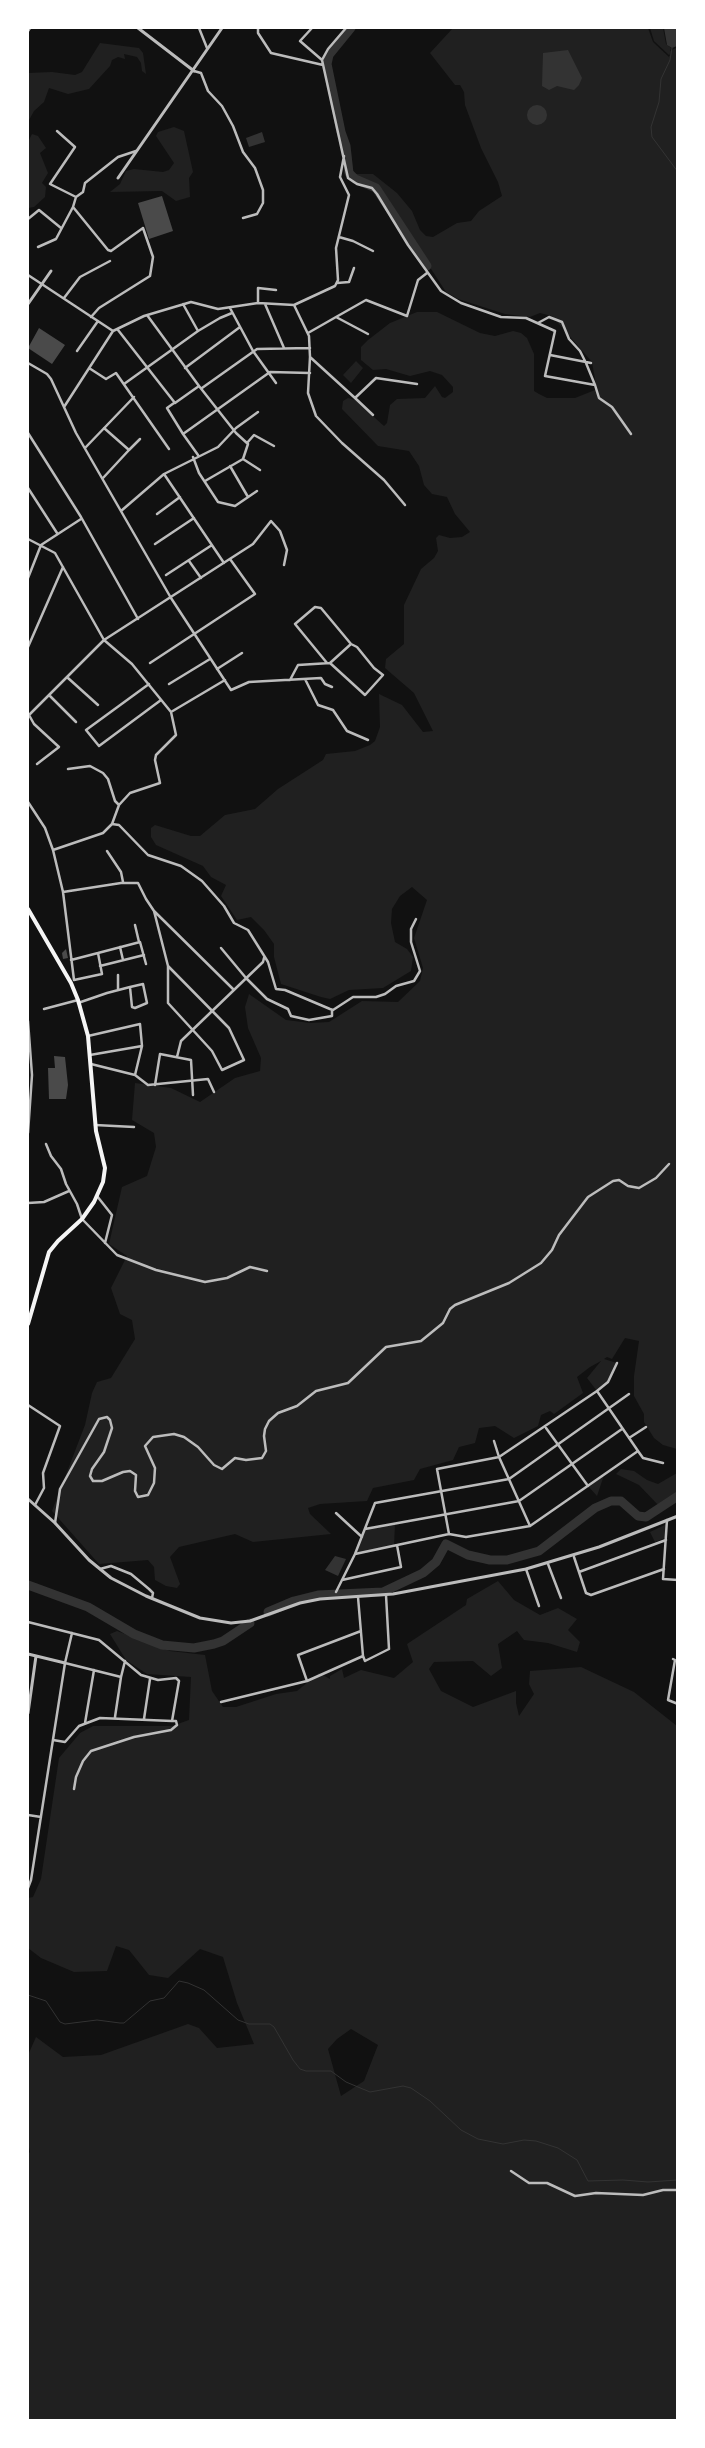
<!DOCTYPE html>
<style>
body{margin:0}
#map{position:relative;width:705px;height:2448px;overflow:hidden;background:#111;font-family:"Nunito Sans",sans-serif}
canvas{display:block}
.frame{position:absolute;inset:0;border:29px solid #fff;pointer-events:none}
</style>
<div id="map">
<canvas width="705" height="2448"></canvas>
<div class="frame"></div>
</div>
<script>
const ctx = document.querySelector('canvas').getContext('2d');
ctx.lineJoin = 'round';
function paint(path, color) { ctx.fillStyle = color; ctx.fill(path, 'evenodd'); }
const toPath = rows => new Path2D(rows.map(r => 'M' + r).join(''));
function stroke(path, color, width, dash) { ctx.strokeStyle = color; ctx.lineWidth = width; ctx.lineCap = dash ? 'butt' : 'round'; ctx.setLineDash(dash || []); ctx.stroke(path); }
const green = toPath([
 [453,28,648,28,653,42,669,57,670,53,670,56,654,41,650,28,663,28,666,44,671,48,670,51,678,47,677,1449,663,1445,654,1438,644,1422,644,1414,634,1396,634,1376,639,1341,625,1338,612,1359,607,1357,604,1359,617,1363,610,1379,597,1391,587,1378,601,1361,590,1367,577,1377,583,1393,554,1414,550,1411,541,1415,538,1426,514,1438,495,1426,479,1428,475,1443,459,1447,453,1460,420,1469,414,1480,373,1488,367,1501,320,1504,308,1508,310,1514,331,1534,253,1542,235,1534,179,1547,170,1557,180,1584,177,1588,166,1586,155,1580,154,1567,148,1560,99,1564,52,1511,85,1425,92,1393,97,1382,111,1378,135,1339,132,1320,120,1314,111,1288,127,1256,109,1244,122,1187,147,1176,156,1147,154,1133,132,1120,135,1083,171,1088,200,1102,235,1078,260,1071,261,1058,248,1028,245,1007,249,994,286,1020,310,1023,329,1022,362,1001,398,1002,420,981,423,968,414,938,427,900,412,887,400,896,392,909,391,923,395,942,407,949,413,957,411,971,383,988,349,990,330,999,321,997,281,984,274,957,274,944,264,930,251,917,237,920,221,896,226,885,211,877,203,866,156,845,151,837,151,828,155,825,191,836,200,836,225,815,255,809,278,789,323,760,326,754,355,751,370,745,375,741,380,727,379,694,402,705,423,732,433,731,414,693,385,668,386,659,404,644,404,605,421,569,434,558,438,551,436,538,439,535,450,538,462,537,470,532,455,514,447,497,432,494,424,485,419,466,409,451,378,446,342,409,343,401,348,398,355,400,384,426,387,423,390,405,397,399,425,398,435,386,442,397,445,398,453,392,453,387,442,375,430,371,410,376,386,369,373,370,361,360,361,347,368,340,390,323,417,312,437,312,480,333,495,336,513,331,521,333,527,338,534,354,534,391,539,394,547,398,575,398,595,390,596,385,592,362,552,316,540,313,530,317,505,314,458,299,446,292,385,198,372,183,353,174,373,174,397,193,412,211,420,230,426,236,433,237,457,223,471,221,479,211,502,196,498,182,481,148,465,105,464,92,460,85,455,85,430,53],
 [100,43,139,48,143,53,146,74,142,71,141,63,137,57,124,54,125,59,118,57,112,60,110,66,89,89,68,94,49,88,44,102,34,111,28,122,28,73,52,72,75,75,82,72],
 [174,127,184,131,193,172,189,178,190,197,176,201,162,191,110,192,120,184,126,171,134,169,163,172,169,170,174,163,156,136,158,132],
 [32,134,38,136,46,148,40,153,48,173,42,183,46,187,45,197,34,207,28,208,28,142],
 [356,361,363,368,351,383,343,375],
 [621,1469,634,1471,647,1480,658,1484,677,1473,677,1492,659,1506,639,1485,616,1474],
 [604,1475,597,1496,588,1486],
 [395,1524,394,1546,355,1554,365,1529],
 [667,1524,665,1538,655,1542,650,1532],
 [498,1581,514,1600,540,1615,558,1608,577,1619,568,1630,580,1642,577,1652,548,1643,524,1640,517,1631,498,1644,502,1668,491,1676,473,1661,434,1662,429,1669,441,1691,473,1707,516,1691,516,1703,519,1716,534,1694,529,1684,530,1671,581,1667,634,1692,677,1726,677,2420,28,2420,28,2154,30,2152,28,2143,28,2055,36,2037,63,2057,101,2055,188,2024,199,2028,217,2048,254,2044,237,2003,223,1957,200,1949,168,1978,149,1975,129,1950,116,1946,107,1971,74,1972,41,1958,28,1948,28,1898,33,1897,41,1879,59,1758,80,1733,93,1726,172,1726,189,1720,191,1677,147,1674,126,1660,110,1634,117,1631,170,1651,205,1655,212,1691,223,1707,236,1707,276,1694,297,1691,319,1673,330,1679,330,1676,342,1669,344,1678,361,1670,394,1678,413,1662,407,1644,466,1605,467,1599],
 [351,2029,378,2045,364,2081,341,2096,328,2049,337,2039]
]);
const water = toPath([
 [664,28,677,28,677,46,672,48,667,45],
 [568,50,582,78,579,85,574,90,557,86,549,90,542,86,543,53],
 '527 115a10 10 0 1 1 20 0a10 10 0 1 1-20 0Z',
 [262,132,265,142,249,147,246,138],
 [335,1556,346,1559,338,1576,325,1570]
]);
const stream = toPath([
 [672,48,670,60,661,79,659,102,651,127,652,137,678,172],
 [28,1995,46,2001,60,2022,65,2024,97,2020,120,2023,124,2023,150,2001,164,1998,179,1981,188,1983,204,1990,238,2020,249,2024,270,2024,274,2027,293,2060,300,2069,306,2071,331,2071,346,2082,370,2092,403,2086,411,2088,430,2101,461,2130,478,2139,503,2144,524,2140,536,2141,558,2148,577,2160,588,2181,623,2180,648,2182,678,2180]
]);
const river = toPath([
 [351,28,329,55,327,64,341,132,346,146,349,173,355,179,376,188,427,266],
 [28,1585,88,1607,134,1634,162,1645,194,1648,214,1644,223,1641,250,1623],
 [268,1612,294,1601,318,1595,383,1592,423,1573,436,1562,446,1544,468,1555,490,1560,507,1560,539,1551,595,1508,611,1501,621,1501,638,1516,646,1517,678,1496]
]);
const building = toPath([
 [162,196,173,231,149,239,138,203],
 [39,328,65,345,52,364,28,348],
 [66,949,68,958,63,959,62,953],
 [54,1056,65,1057,68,1085,66,1099,49,1099,48,1068,55,1068]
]);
const minor = toPath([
 [199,28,207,48],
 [258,28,258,33,271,53,323,65],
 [312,28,300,41,322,60],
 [346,28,328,49,322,60,348,178,357,184,372,188,377,194,408,245,441,291,461,303,501,317,526,318,555,331,545,376,595,385,586,363,580,351,569,339,562,322,549,317,538,323],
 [28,31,30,28],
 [194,71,201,73,208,91,222,106,233,126,243,152,255,168,263,190,263,203,257,214,243,218],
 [57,131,75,147,50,184,76,197],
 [28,219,39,210,61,228],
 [339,237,353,241,373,251],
 [38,247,56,239,73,207],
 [28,275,113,331],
 [337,283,349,282,354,268],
 [64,298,80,277,110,261],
 [258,303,258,288,276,290],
 [183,304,198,331],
 [265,304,284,348],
 [294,305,309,336,310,357,308,393,316,416,342,443,384,480,405,505],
 [230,308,253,351,276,383],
 [147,315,199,386,236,433,248,444,243,459,205,481],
 [91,317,99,308,150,276,153,257,143,228,111,251,108,250,73,207,76,197,83,192,85,183,118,157,136,151],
 [336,317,366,300,407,316,418,280,427,273],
 [118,330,175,403,199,386],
 [308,333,336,317,368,334],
 [77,351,98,321],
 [550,355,591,363],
 [310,357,355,398,376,378,417,384],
 [28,363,47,374,51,379,76,433,171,598,231,690,249,682,321,678,325,684,332,687],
 [89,368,106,379,116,373,169,449],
 [185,368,240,327],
 [124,384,198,331,220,318,232,313],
 [595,385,599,398,612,407,631,434],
 [202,388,257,349,310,348],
 [355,398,373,415],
 [174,403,167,408,183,434],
 [64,407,113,331,144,316,191,302,218,309,258,303,294,305,335,286,338,280,336,248,349,195,340,177,344,156],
 [104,428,129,450,140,439],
 [28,433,81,517,138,619],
 [247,443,254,435,274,446],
 [85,448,134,397],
 [198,455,183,434,270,372,310,373],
 [193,457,199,473,218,502,235,506,257,491],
 [243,459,260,470],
 [230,466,248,497],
 [164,474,224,563],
 [103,478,129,450],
 [28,488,57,533],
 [121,511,164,474,218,447,236,428,258,412],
 [157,514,180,497],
 [28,539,55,553,104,640,132,664,171,712,176,735,156,755,155,760,160,783,130,793,119,805,112,824,103,833,53,850],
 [155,544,194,518],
 [189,561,201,578],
 [166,575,212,545],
 [28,578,41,545,81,519],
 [28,647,63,567],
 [150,663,255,594,230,559],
 [327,663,295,624,315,607,321,608,351,644],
 [217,669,242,653],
 [68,678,98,705],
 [305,679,318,705,333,710,347,731,368,740],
 [290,680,298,665,330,663,365,695,383,675,374,668,357,647,351,644,330,663],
 [149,684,86,730,99,746,161,700],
 [169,684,210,659],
 [50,696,76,722],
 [171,712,225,680],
 [29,715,34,724,59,747,37,764],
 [28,716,104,640,253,544,271,521,280,531,287,550,284,565],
 [68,769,90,766,103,773,108,779,115,801,119,805],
 [28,802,45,828,53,850,63,892,74,980],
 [112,824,119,825,148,855,181,866,202,881,224,906,234,923,248,930,268,962,276,989,285,990,330,1009,333,1010,353,997,376,997,385,994,396,986,414,981,420,971,411,942,411,929,416,919],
 [107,851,121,872,123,882],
 [63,892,121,883,138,883,146,899,154,911,234,990],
 [154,911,168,966,168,1003,212,1051,222,1070,244,1060,229,1028,168,966],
 [135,925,139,942],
 [120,947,123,960],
 [221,948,246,978,267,999,288,1009,291,1016,309,1020,332,1016,332,1010],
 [71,960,98,953],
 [100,966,144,955],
 [118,975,118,990],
 [74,980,102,974,98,953,140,942,146,964],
 [78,1003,107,993,130,987,143,984,147,1003,135,1008,132,1007,130,987],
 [44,1009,78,1000],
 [28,1021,32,1075,28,1133],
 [88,1036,140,1024,142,1046,135,1075],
 [90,1055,142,1046],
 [177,1057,181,1041,263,962,264,958],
 [91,1064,135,1075,148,1085,208,1079,214,1092],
 [155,1085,160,1054,191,1060,193,1095],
 [95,1125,134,1127],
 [46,1144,51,1156,61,1169,66,1184,77,1204,82,1219,117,1255,156,1270,205,1282,227,1278,250,1267,267,1271],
 [97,1196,112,1215,105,1243],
 [28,1203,44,1202,69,1191],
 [597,1391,608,1382,617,1363],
 [28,1405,60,1426,43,1473,44,1488,35,1505],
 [546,1428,588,1486],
 [629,1438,646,1427],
 [494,1441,499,1457,530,1526],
 [638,1451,643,1458,663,1463],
 [336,1513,362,1537],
 [667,1520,663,1579,678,1580],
 [55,1523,60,1489,99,1419,107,1417,110,1420,112,1428,104,1452,92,1469,90,1476,93,1481,102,1481,123,1472,130,1471,136,1475,135,1491,138,1497,148,1495,154,1483,155,1468,145,1446,153,1437,174,1434,184,1437,198,1447,214,1465,222,1469,235,1458,246,1460,262,1458,266,1451,264,1436,265,1429,269,1421,278,1413,297,1406,316,1391,348,1383,386,1347,421,1341,443,1323,450,1309,455,1305,509,1283,541,1263,552,1250,559,1235,588,1197,613,1181,619,1180,628,1186,639,1188,656,1178,669,1164],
 [365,1529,519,1501,622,1429],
 [355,1554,449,1534,466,1537,530,1526,638,1451,597,1391,499,1457,437,1469,449,1534],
 [574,1557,586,1593,591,1595,664,1569],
 [548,1564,561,1598],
 [100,1569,111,1566,131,1574,149,1589,153,1593,152,1598],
 [526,1569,539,1606],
 [579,1572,666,1540],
 [342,1580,401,1567,397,1545],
 [336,1592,355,1554,375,1503,509,1479,629,1394],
 [28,1622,99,1640,141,1675,158,1680,176,1678,179,1681,172,1721,100,1718,79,1726,65,1742,53,1740],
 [363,1656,365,1661,389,1649,386,1595],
 [673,1659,675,1660,668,1700,678,1704],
 [65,1663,121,1677,115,1717],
 [121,1677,125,1661],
 [307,1681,298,1655,361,1631],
 [221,1702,307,1681,363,1656,358,1597],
 [144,1719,150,1679],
 [85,1723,94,1670],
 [74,1789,76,1777,83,1761,91,1751,134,1737,171,1730,177,1725,176,1721,172,1721],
 [28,1815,41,1817],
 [28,1888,31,1880,65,1663,72,1633],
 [511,2171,529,2183,547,2183,575,2196,596,2193,643,2195,663,2190,678,2190]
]);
const tertiary = toPath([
 [138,28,194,71],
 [118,178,222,28],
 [28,304,51,271],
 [28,1499,55,1523,89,1560,111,1578,146,1596,200,1618,231,1623,250,1621,300,1603,320,1599,393,1594,526,1569,599,1547,678,1516],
 [28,1654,65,1663],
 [28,1713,36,1656]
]);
const primary = toPath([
 [28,909,71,983,78,1000,88,1036,96,1131,105,1168,103,1182,94,1202,82,1219,58,1241,49,1252,28,1324]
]);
paint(green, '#202020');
paint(water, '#333');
stroke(stream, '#333', 1);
stroke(river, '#333', 9);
paint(building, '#4a4a4a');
stroke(minor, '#bcbcbc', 2.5);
stroke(tertiary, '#bcbcbc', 3);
stroke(primary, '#f5f5f5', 4);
</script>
